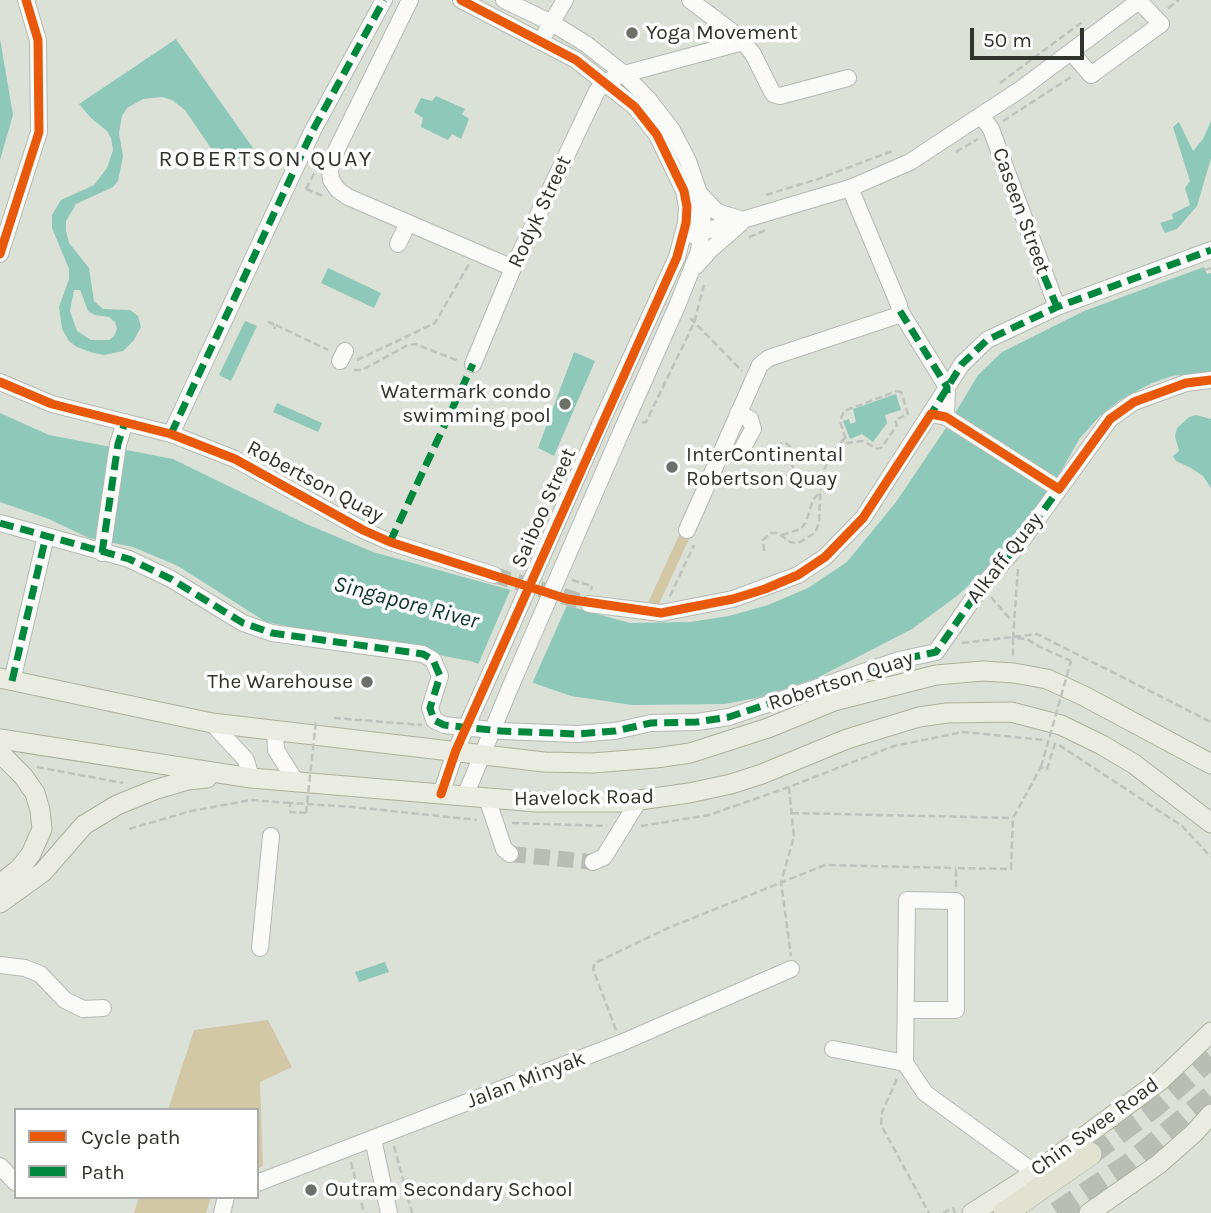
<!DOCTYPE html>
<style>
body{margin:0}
#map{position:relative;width:1211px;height:1213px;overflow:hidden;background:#dbe1d7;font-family:Karla,sans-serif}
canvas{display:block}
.legend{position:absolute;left:14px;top:1108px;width:245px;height:91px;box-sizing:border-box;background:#fff;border:2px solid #acadab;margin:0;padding:9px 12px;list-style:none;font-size:21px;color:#2f332c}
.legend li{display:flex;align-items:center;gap:14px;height:35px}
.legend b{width:35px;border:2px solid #acadab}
.scale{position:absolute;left:970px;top:28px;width:114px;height:32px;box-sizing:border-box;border:4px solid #2f332c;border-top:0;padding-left:9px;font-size:21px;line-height:24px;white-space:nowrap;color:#2f332c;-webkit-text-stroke:5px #fff;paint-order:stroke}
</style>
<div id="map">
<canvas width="1211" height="1213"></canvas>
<ul class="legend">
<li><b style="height:9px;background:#e8590c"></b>Cycle path</li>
<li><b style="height:9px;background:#00873e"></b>Path</li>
</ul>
<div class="scale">50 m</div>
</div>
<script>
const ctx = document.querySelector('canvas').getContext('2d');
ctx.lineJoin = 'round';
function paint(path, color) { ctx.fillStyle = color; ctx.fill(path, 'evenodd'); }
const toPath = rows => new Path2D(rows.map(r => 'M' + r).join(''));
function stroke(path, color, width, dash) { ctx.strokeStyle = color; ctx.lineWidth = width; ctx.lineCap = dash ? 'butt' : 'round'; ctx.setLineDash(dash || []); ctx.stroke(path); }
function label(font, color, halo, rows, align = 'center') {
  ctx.font = font + ' Karla,sans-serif'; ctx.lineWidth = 7; ctx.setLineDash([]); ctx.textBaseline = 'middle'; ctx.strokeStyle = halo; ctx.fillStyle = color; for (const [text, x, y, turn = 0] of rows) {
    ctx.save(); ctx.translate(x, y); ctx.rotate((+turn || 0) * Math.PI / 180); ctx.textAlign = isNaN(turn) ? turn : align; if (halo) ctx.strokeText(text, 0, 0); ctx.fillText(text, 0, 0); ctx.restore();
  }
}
const green = toPath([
 [680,533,690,537,659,604,648,603],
 [268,1020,292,1067,260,1082,263,1166,257,1169,257,1110,168,1110,194,1030],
 [139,1197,211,1197,206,1213,134,1213]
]);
const water = toPath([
 [0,39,13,115,0,160],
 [176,39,253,148,225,169,185,110,172,100,162,97,143,99,127,108,122,116,119,133,123,156,118,181,113,187,76,204,66,221,66,231,69,243,89,268,94,301,103,309,130,310,138,316,141,327,134,340,123,351,104,355,90,352,77,347,69,341,62,329,59,307,69,279,69,269,52,228,52,215,61,200,94,185,107,168,113,150,111,138,107,131,91,118,79,104],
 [74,290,80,290,81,292,88,311,95,315,109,317,115,322,117,329,114,336,109,340,91,340,77,331,70,311],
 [436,96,465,109,462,114,469,119,461,139,452,134,448,140,421,127,423,118,414,112,421,98,432,101],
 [1211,121,1211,158,1197,206,1177,229,1165,233,1160,223,1173,219,1172,214,1190,205,1185,188,1190,181,1173,127,1179,122,1193,151,1203,139],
 [1204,267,1207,274,1211,273,1211,372,1172,376,1150,384,1120,400,1100,416,1080,438,1049,492,992,564,957,596,912,629,817,678,761,697,725,704,632,705,571,696,470,661,266,622,178,566,133,547,89,538,49,519,0,502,0,413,49,435,173,459,304,523,373,552,630,623,690,622,729,616,768,605,808,588,847,562,896,502,948,425,978,375,1002,352,1084,311],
 [328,268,381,293,374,308,321,283],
 [245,321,257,326,231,381,219,375],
 [574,352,595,361,554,456,538,448],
 [896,394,901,410,885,415,887,423,873,442,862,434,850,439,843,421,849,419,850,424,856,422,853,409],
 [277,403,322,423,318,432,273,412],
 [1196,415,1211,419,1211,488,1203,476,1191,468,1176,461,1173,456,1179,451,1175,436,1177,428,1189,417],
 [385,962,389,972,359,982,355,972]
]);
const pier = toPath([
 [512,586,568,603,531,686,477,667]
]);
const minorTunnel = toPath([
 [494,575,589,604],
 [510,854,593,862]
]);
const highwayTunnel = toPath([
 [1090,1154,1157,1104,1211,1057],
 [1057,1213,1129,1165,1211,1097]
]);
const path = toPath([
 [1168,8,1179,0],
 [1000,83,1085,20],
 [1003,121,1071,77],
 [956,152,978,139],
 [306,189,315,172],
 [306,189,323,196],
 [766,195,818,179,895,150],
 [749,237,766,230],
 [1205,270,1211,268],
 [690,318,742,371],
 [268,322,276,325,274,329],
 [276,325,328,350],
 [357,360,435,323,469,264],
 [354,370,362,370,408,345,415,344,459,361],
 [897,391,901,392,908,414,895,420,897,425,882,447,878,449,863,441,847,443,840,421,844,411,897,391],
 [642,423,646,422,694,323,704,285],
 [794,451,790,462,785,464,779,463,773,453,779,444,786,443,794,451,808,451,816,453,825,463],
 [790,462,797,473,805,477,821,476],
 [782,535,801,529,806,522,813,500,821,491],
 [764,551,763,540,771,533,778,533,790,542,798,543,815,533,819,523,821,476,833,451,845,438],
 [1018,569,1013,638,1027,639,1038,646,1071,661],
 [572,580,592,586,591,590],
 [670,596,694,545],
 [991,597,1012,621],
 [1013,638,1013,656],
 [962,643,1037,634,1211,722],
 [334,718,422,725],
 [1059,745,1182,826,1211,857],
 [37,767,123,783],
 [789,787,794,837,781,882,791,956],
 [306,813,290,812,290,803,353,807,477,820],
 [792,813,1013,818],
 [512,823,607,826],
 [641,826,709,815,789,787,894,746,963,732,1046,740],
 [129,829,191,811,251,800,290,803],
 [956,887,956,868,1011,869,1013,818,1041,767,1047,769,1056,740],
 [616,1030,593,969,595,963,668,928,825,865,956,868],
 [897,1079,882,1112,881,1125,929,1213],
 [394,1146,412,1213],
 [351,1162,364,1213],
 [943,1213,953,1208,955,1213]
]);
const minor = toPath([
 [410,0,332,159,330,170,331,180,338,190,348,197,513,268],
 [461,0,576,60,635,107,657,135,684,191,687,207,686,223,677,257,600,425],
 [504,0,552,23,586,44,624,74,648,99,672,130,688,161,699,193,703,212,699,251,677,306,622,430],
 [690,0,739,37,753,54,773,94,780,96,848,78],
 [546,32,565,0],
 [1071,52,1091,75,1161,24,1139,1],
 [982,117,991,129,1057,307],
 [850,188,899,305,900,311,947,387,946,417],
 [699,193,717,212,743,220],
 [692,235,850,188,910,162,1021,89,1140,0],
 [398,244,408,223],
 [0,254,39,132,38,40,26,0],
 [696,266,710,250,741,223],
 [340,361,345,351],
 [473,364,513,268,597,91,605,82,624,74,743,42],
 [0,382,52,404,171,434,235,459,363,530,390,542,494,575],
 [936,415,946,417,1059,489],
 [171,434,313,130,384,0],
 [722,451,739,455,753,429,750,419,738,413],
 [0,523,129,559,171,579,243,623,272,633,423,654,433,660,440,676,430,708,434,720,444,725,501,731,577,734,615,731,651,723,697,722,729,717,899,660,936,652,982,586,1020,543,1110,419,1134,402,1186,383,1211,380],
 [687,530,760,365,769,358,896,316,900,311],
 [102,553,118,444,125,422],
 [589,604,661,613,733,599,798,575,825,557,863,518,962,364,987,340,1057,307,1211,250],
 [12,681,46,536],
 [212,723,246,760,251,778],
 [275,730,276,750,296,782],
 [441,794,456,750,490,674],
 [465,796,512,683],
 [487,798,504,849,510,854],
 [593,862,604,857,639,800],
 [260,948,271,836],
 [0,965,25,968,40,974,65,1000,83,1009,103,1008],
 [906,1010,956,1010,956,901,907,900,905,1063,925,1093,1035,1173],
 [833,1049,905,1063],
 [373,1139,389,1213],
 [0,1166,16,1183],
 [257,1183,621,1043,791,969],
 [222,1213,226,1197]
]);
const major = toPath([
 [0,678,212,723,544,762,592,763,656,758,690,753,768,728,834,701,936,675,983,671,1014,673,1047,679,1084,696,1211,764],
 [0,739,251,778,536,802,625,802,689,793,731,784,762,774,847,739,919,717,947,713,1011,712,1061,725,1102,745,1134,764,1211,823],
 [0,753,23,776,35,793,40,810,42,829,31,854,19,869,0,884],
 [0,903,43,872,84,825,117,805,154,790,188,780,207,778],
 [972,1213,1035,1173,1161,1080,1211,1032],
 [1089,1213,1159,1164,1194,1133,1211,1114]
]);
const highway = toPath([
 [1005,1213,1090,1154]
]);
const pathBridge = toPath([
 [1041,767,1071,661],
 [306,813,316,721]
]);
const minorBridge = toPath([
 [490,674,600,425],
 [512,683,622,430]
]);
const quiet = toPath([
 [1044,276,1057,307],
 [900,311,947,387,947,393],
 [928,419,962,364,987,340,1057,307,1211,250],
 [171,434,313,130,384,0],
 [0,523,129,559,171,579,243,623,272,633,423,654,433,660,440,676,430,708,434,720,444,725,501,731,577,734,615,731,651,723,697,722,729,717,899,660,936,652,982,586,1020,543,1061,486],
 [390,542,473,364],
 [102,553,118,444,125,422],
 [12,681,46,536]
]);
const cycleway = toPath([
 [0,254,39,132,38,40,26,0],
 [0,382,52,404,171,434,235,459,363,530,390,542,567,599,661,613,733,599,765,589,798,575,825,557,863,518,931,414,946,417,1059,489,1110,419,1134,402,1186,383,1211,380],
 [441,794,456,750,677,257,686,223,687,207,684,191,657,135,635,107,576,60,461,0]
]);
const markers = [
 [632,33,7,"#6b7068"],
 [565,404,7,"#6b7068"],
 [672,467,7,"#6b7068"],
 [367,682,7,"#6b7068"],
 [311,1190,7,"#6b7068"]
];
const poiNames = [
 ["Yoga Movement",646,33],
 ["Watermark condo",551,392,"right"],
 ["swimming pool",551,416,"right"],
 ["InterContinental",686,455],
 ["Robertson Quay",686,479],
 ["The Warehouse",353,682,"right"],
 ["Outram Secondary School",325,1190]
];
const streetNames = [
 ["Caseen Street",1021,211,70],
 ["Rodyk Street",540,212,-65],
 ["Robertson Quay",315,482,28],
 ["Saiboo Street",544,508,-66],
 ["Alkaff Quay",1005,558,-52],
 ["Robertson Quay",841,681,-18],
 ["Havelock Road",584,798,-1],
 ["Jalan Minyak",526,1080,-21],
 ["Chin Swee Road",1095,1127,-36]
];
const neighbourhoodNames = [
 ["ROBERTSON QUAY",266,159]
];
const waterNames = [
 ["Singapore River",406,603,15]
];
paint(green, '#d2c8a6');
paint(water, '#8dc8b9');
paint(pier, '#dbe1d7');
stroke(minorTunnel, '#b9beb5', 16, [16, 8]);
stroke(highwayTunnel, '#b9beb5', 23, [23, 11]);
stroke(minor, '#b4b9b1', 18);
stroke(major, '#adb09c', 21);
stroke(highway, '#adb09c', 24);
stroke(path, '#c0c2be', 2.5, [7, 3.5]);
stroke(minor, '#fafaf9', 16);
stroke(major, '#eaece1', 19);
stroke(highway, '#e1e2d2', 23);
stroke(minorBridge, '#b4b9b1', 18, []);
stroke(pathBridge, '#c0c2be', 2.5, [7, 3.5]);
stroke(minorBridge, '#fafaf9', 16);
stroke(quiet, '#00873e', 7, [14, 7]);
stroke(cycleway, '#e8590c', 9);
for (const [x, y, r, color] of markers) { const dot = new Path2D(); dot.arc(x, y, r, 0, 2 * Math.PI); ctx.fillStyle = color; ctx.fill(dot); stroke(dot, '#fff', 2.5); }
label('21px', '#2f332c', '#fff', poiNames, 'left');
label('21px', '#2f332c', '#fff', streetNames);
ctx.letterSpacing = '2px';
label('23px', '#2f332c', '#fff', neighbourhoodNames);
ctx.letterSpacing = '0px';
label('italic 23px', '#0c342d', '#fff', waterNames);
</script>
